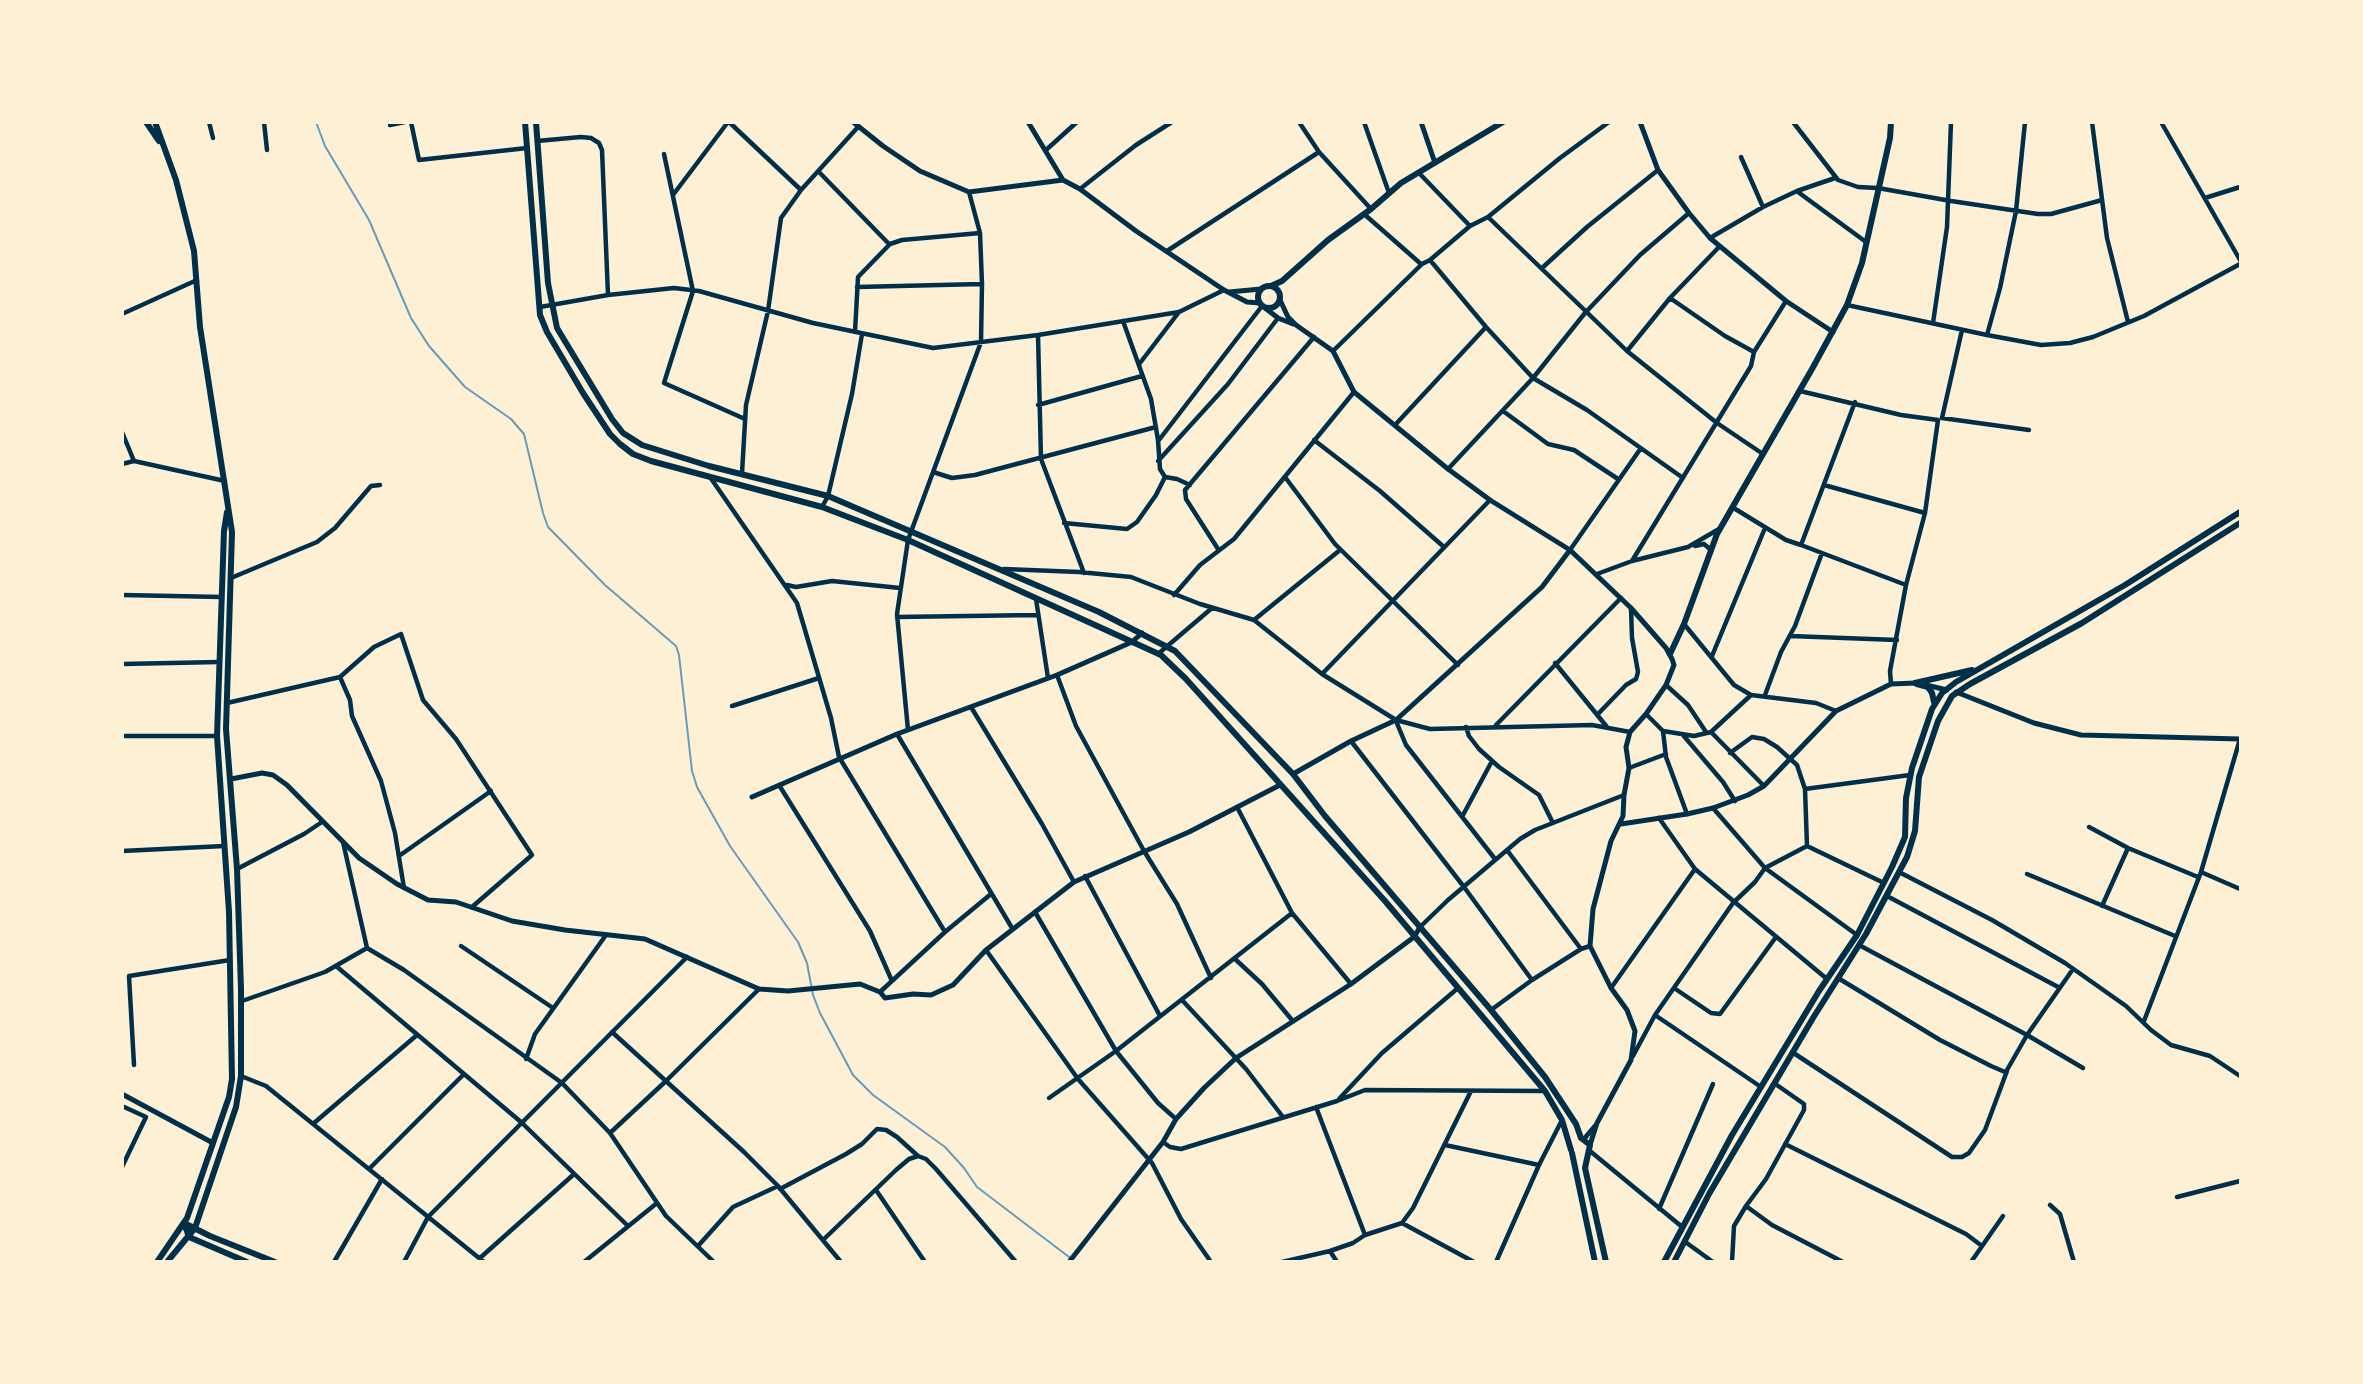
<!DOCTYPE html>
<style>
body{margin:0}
#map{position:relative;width:2363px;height:1384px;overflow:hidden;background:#fdf0d5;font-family:Montserrat,sans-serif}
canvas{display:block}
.frame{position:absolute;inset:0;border:124px solid #fdf0d5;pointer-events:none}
</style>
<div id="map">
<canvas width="2363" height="1384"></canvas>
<div class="frame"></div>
</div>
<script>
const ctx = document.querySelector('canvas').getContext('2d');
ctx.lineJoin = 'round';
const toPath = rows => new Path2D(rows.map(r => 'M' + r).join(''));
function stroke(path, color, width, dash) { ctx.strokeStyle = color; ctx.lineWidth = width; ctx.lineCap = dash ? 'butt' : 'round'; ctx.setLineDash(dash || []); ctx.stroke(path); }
const stream = toPath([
 [316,122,325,146,369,220,411,318,429,346,465,387,511,419,524,434,543,513,548,527,605,585,676,646,679,655,692,771,697,787,730,846,798,942,807,963,813,995,820,1013,853,1075,873,1095,945,1147,964,1168,977,1187,1069,1257]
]);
const minor = toPath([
 [209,122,213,138],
 [264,122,267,150],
 [411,122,419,160,527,148],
 [729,122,801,190],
 [1299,122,1319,152,1371,209],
 [1364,122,1389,193],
 [1793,122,1838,180,1858,187,1878,188,1951,201,2038,214,2051,214,2102,200],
 [2092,122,2107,238,2128,322],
 [2161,122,2240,260],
 [390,125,405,122],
 [537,141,581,137,591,138,599,143,602,150,608,295],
 [1046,150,1077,122],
 [664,154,693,291,664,383,745,419],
 [1741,157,1763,207],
 [819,172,889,244],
 [1419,173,1470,226],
 [1080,189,1136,145,1172,122],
 [1798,192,1866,242],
 [673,195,728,122],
 [2205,198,2240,187],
 [1364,214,1421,264],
 [1488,217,1627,351,1717,423,1763,454],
 [1710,238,1763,207,1797,191,1835,178],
 [1167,251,1319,152],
 [1430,260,1486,327,1533,378,1587,410,1683,478],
 [1542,268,1587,227,1658,170],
 [857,287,982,284],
 [1670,298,1725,336,1754,352],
 [1847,305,1987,335,2000,288,2016,211,2025,122],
 [540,307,608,295,674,288,699,291,813,323,933,348,1038,335,1179,312,1224,290],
 [122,314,197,280],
 [1123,321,1151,399,1158,440,1160,469,1165,477,1177,479,1190,485],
 [1933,323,1947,227,1951,122],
 [1962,330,1942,418,2029,430],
 [855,332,858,277,890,244,902,240,980,233],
 [1038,335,1041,459,1084,573],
 [1987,335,2041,345,2070,343,2093,337,2144,316,2240,264],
 [1333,351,1422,264,1430,260,1470,226,1488,217,1560,158,1609,122],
 [1627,351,1670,298,1719,247],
 [1140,363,1179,312],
 [1800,391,1901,415,1938,420],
 [1855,402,1801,545,1906,585],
 [1038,405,1142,376],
 [1503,411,1548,444,1574,450,1618,479],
 [1395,425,1486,327],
 [122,432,134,461],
 [1159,440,1262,306],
 [1314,440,1380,491,1444,547],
 [1158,461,1228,384,1278,318],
 [122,464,134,461,225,481],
 [1448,469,1533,378,1585,313,1640,255,1689,213],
 [933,472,952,478,975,475,1156,427],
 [742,473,746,405,768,311,781,218,801,190,858,127],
 [710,477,797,603,831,718,839,757,945,932],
 [1285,477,1335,544,1458,665],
 [1824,485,1925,513],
 [822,507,828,496,852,394,862,334],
 [1732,507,1786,540,1801,545],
 [1064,523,1127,529,1137,522,1156,495,1165,477],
 [1695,546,1704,544,1710,549],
 [1218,549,1186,499,1185,490,1314,337],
 [1570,550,1641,448],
 [1632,561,1751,366,1754,352,1786,301],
 [1004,569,1079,572,1131,577,1200,604,1254,620,1322,674,1396,720,1430,729,1592,725,1630,732],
 [1597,574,1632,561,1688,547,1719,529],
 [231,578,317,542,335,528,371,486,380,485],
 [787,585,796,587,832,581,900,588],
 [122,595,222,597],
 [1174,595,1200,565,1234,539,1354,392],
 [1036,599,1048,678],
 [897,617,1037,615],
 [1254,620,1340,550],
 [1684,624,1734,685,1751,695],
 [1790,636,1897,640],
 [1158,654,1212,608],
 [1712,656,1765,528],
 [1555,663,1607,727],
 [122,664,219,662],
 [1322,674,1490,500],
 [1057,675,1076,726,1144,851,1177,904,1211,978],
 [340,677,350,700,352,716,381,781,395,833,404,888],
 [1891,684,1890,671,1906,585,1925,513,1938,420],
 [1666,685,1688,705,1706,732],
 [1765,695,1781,652,1795,626,1822,553],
 [227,703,340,677,374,647,401,634,423,700,456,739,532,855,472,907],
 [732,706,819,678],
 [971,707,1042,824,1074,882],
 [1646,714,1663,731,1694,736,1711,732,1751,695,1816,703,1836,711],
 [1597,715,1626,685,1636,679,1638,672,1632,638,1631,608],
 [1396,721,1406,745,1495,859],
 [1496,725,1621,598],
 [1466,727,1469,736,1479,749,1499,767,1539,795,1553,823],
 [908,730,897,614,908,540,981,342,982,284,980,233,969,192],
 [1663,731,1666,757,1687,814],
 [1711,732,1764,786],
 [897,734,1012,928],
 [1683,735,1723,782,1735,801],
 [122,736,217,736],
 [1351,741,1464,887,1532,980],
 [1730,753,1752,737,1764,739,1777,747,1797,765,1805,789,1807,846],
 [1629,768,1666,754],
 [779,785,870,931,892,981],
 [1805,789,1910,775],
 [1237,807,1292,913,1351,984],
 [1713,808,1765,868,1857,935],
 [1463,815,1492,761],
 [1659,818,1695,869,1827,979],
 [2089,827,2128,848,2198,877],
 [1507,850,1581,949],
 [122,851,224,846],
 [399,856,491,791],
 [237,869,304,834,322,822],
 [1899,872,1992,920,2065,963,2126,1006,2151,1030,2171,1045,2210,1056,2240,1076],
 [2201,872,2240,889],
 [2027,874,2175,936],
 [1085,876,1160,1016],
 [1887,896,2060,988],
 [2102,906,2128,848],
 [1035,912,1116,1051,1158,1103,1176,1119],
 [1420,927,1448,900,1520,839,1535,830,1624,795],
 [461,946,553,1008],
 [367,948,404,970,562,1083,610,1133,666,1216,714,1262],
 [986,950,1078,1079,1152,1163,1181,1219,1211,1262],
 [1235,959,1262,984,1292,1020],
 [336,966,521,1122,628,1226],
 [2073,969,2027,1035,2083,1068],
 [1838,978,1940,1040,1991,1066,2005,1072,2007,1070,2027,1035,1859,945],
 [1611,988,1695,869],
 [1674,988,1711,1013,1720,1014,1776,937],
 [880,992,945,932,991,894],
 [1182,1000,1246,1069,1283,1117],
 [242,1001,325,972,367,948,343,842],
 [1491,1010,1532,980,1581,949,1590,946],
 [1655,1015,1761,1087],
 [2144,1021,2201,872,2240,739],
 [612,1032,744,1152,778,1186,841,1262],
 [1792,1052,1952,1157,1962,1157,1969,1153,1985,1130,2007,1071],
 [1633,1056,1655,1015,1733,903,1755,882,1765,868,1807,846,1884,883],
 [526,1059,535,1034,606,935],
 [134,1065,129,976,230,960],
 [241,1076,266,1086,484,1262],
 [1049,1098,1116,1051,1292,913],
 [1339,1099,1382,1053,1458,988],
 [122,1106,146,1117,122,1167],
 [1316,1107,1365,1235],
 [314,1123,417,1035],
 [610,1133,666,1081,759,989],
 [1163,1142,1170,1147,1181,1149,1337,1101,1365,1090,1544,1091],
 [1785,1144,1966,1234,1982,1246],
 [1445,1145,1539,1165],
 [1590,1151,1681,1226],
 [369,1169,464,1074],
 [780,1189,846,1154,862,1144,877,1129,886,1130,897,1137,918,1156],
 [876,1190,925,1262],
 [2177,1197,2240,1181],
 [2050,1205,2060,1214,2074,1262],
 [1746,1206,1772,1225,1843,1262],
 [1659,1209,1713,1084],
 [1402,1223,1413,1208,1471,1091],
 [823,1240,896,1170,909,1159,918,1156,926,1159,936,1169,1016,1262],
 [1684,1241,1713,1262],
 [698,1246,733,1207,778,1186],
 [1330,1251,1337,1262],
 [480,1258,573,1175],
 [334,1262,382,1179],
 [404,1262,428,1217,687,957],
 [584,1262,657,1203],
 [1282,1262,1330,1251,1353,1243,1365,1235,1402,1223,1474,1262],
 [1496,1262,1539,1165,1562,1120],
 [1732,1262,1734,1226,1746,1206,1766,1179,1804,1110,1804,1104,1774,1083],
 [1971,1262,2003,1216]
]);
const tertiary = toPath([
 [853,122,883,146,920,171,969,192,1063,180,1080,189,1136,231,1224,290,1247,302,1260,303],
 [1028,122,1063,180],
 [1421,122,1435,163],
 [1640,122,1658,170,1689,213,1710,238,1786,301,1833,332],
 [1229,292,1261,289],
 [1280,300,1288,317,1296,325,1333,351,1354,392,1448,469,1490,500,1570,550,1631,608,1666,648,1672,659,1674,665,1666,685,1646,714,1630,732,1626,747,1629,768,1624,795,1623,816,1611,841,1593,909,1590,946,1611,988,1627,1010,1635,1031,1631,1060,1597,1123,1590,1145],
 [1265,308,1278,318,1293,324],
 [1926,685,1947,690],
 [1956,692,2034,723,2081,735,2240,739],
 [1293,774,1351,741,1396,720,1542,587,1570,550],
 [231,779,262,773,273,775,287,785,359,858,397,884,428,900,456,902,512,921,565,930,645,939,759,989,788,991,860,984,880,992,885,998,913,994,931,995,953,985,986,950,1074,882,1189,832,1280,785],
 [752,797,897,734,1057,675,1132,642,1142,633],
 [1621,824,1687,814,1713,808,1748,795,1764,786,1836,711,1891,684,1916,683],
 [122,1094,213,1143],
 [1584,1139,1595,1126],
 [1069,1262,1163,1142,1176,1119,1204,1088,1236,1058,1351,984,1414,937,1420,927]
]);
const secondary = toPath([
 [146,122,159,141],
 [155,122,176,180,194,251,200,327,232,532,226,729,237,869,241,989,241,1076,236,1107,195,1228,167,1262],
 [525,122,540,315,547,332,583,393,610,434,620,444,633,454,651,461,822,507,908,540,1161,655,1186,679,1385,901,1545,1091,1562,1120,1571,1150],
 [536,122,548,283,557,328,612,419,623,433,642,445,709,466,828,496,1099,612,1175,651,1293,774,1325,816,1491,1010,1545,1077,1576,1124,1581,1138],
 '1258 297a11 11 0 1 1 22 0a11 11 0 1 1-22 0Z',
 [1271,286,1282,281,1328,240,1371,209,1401,183,1503,122],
 [1670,654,1684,624,1717,534,1812,369,1847,305,1862,263,1890,138,1891,122],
 [1915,683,1972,670],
 [1917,684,1928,687,1932,693,1934,702],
 [1581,1138,1590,1145,1585,1168,1606,1262],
 [1572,1153,1595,1262],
 [184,1223,210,1236,275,1262],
 [184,1223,189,1237,247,1262],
 [157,1262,187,1218,229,1097,232,1079,229,912,217,736,224,531,227,512],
 [1664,1262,1732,1135,1819,991,1857,935,1892,867,1905,837,1906,798,1912,768,1932,709,1942,693,1956,682,2125,585,2240,512],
 [1674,1262,1709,1194,1813,1018,1866,934,1907,857,1915,831,1919,777,1938,721,1952,696,1970,684,2082,623,2240,523]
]);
stroke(stream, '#669bbc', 2);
stroke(minor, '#003049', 4.5);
stroke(tertiary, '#003049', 5);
stroke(secondary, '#003049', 6);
</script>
